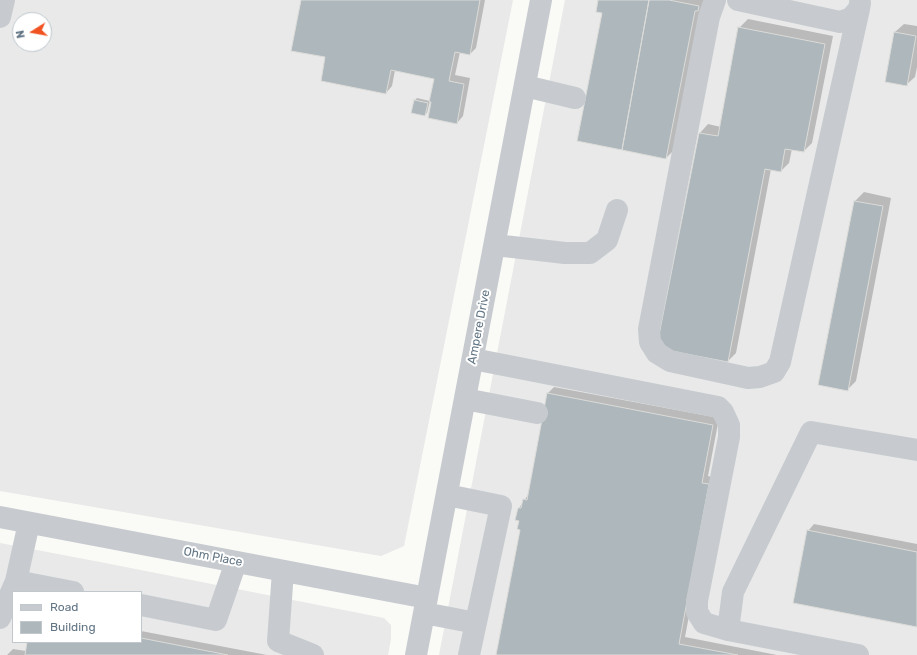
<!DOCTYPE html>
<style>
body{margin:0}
#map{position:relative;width:917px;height:655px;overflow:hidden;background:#fafaf7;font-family:Rubik,sans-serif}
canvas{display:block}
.legend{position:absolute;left:12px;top:591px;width:130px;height:52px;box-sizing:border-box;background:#fff;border:1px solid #c0c8ce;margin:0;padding:5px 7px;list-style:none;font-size:12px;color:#627584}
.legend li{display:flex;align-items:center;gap:8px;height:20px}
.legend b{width:20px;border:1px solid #c0c8ce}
.north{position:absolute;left:12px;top:12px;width:40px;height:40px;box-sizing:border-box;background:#fff;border:1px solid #c0c8ce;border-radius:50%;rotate:259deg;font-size:11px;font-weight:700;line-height:16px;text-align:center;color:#627584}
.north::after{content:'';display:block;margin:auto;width:14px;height:18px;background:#f05221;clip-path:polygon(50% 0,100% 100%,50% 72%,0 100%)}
</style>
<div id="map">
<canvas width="917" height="655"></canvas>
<ul class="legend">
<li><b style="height:5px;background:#c7cbcf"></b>Road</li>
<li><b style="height:11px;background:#adb7bc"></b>Building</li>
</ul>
<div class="north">N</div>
</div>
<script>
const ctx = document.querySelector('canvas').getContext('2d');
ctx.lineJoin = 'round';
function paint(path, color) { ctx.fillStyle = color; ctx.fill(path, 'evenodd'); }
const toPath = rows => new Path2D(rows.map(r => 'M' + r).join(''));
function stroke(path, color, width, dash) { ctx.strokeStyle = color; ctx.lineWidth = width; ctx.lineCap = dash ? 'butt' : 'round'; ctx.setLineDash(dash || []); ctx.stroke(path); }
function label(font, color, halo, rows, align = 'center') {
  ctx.font = font + ' Rubik,sans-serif'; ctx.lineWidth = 4; ctx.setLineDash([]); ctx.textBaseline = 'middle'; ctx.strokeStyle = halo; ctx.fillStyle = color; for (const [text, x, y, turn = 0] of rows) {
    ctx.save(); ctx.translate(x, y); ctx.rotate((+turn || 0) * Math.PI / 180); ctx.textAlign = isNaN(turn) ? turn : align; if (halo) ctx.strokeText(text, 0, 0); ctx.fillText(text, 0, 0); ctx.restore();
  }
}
const built = toPath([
 [0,0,513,0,404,546,381,556,0,491],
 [20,20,44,20,44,44,20,44],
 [565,0,917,0,917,655,439,655],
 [0,543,105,563,384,618,391,625,391,639,388,655,0,655],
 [13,592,141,592,141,642,13,642]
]);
const shadow = toPath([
 [302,0,485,0,476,48,470,54,460,52,455,75,470,78,463,116,457,123,432,101,430,101,427,113,425,115,412,112,415,100,417,98,430,101,435,78,395,70,392,86,386,93,327,57],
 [599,0,706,0,675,149,666,158],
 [748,19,833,36,812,143,804,151,792,149,789,163,781,171,771,169,736,353,728,361,660,340,700,133,708,124,721,127,739,28],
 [904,24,917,26,917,67,915,77,906,85,886,81,895,32],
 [864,192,891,198,856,381,847,390,820,385,855,201],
 [554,387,719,418,708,476,715,478,685,637,777,655,497,655,522,529,519,508,528,495,548,393],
 [814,524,917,544,917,626,808,531],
 [141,631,267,655,7,655,13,649,26,651,28,642,141,642]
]);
const building = toPath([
 [301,0,480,0,470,55,455,52,449,81,464,84,457,124,428,118,431,102,429,102,434,79,391,70,386,94,321,81,325,57,291,51,301,0],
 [598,0,649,0,622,150,577,141,602,13,596,12,598,0],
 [649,0,669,0,699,6,698,11,695,11,666,159,622,150,649,0],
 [738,27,825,44,804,152,785,149,781,172,765,169,728,362,666,350,658,340,699,133,718,136,738,27],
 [894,32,916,36,907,86,885,82,894,32],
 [414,100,428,103,425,116,411,113,414,100],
 [854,201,883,206,848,391,818,385,854,201],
 [547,393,713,425,702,483,709,484,679,644,738,655,496,655,520,530,517,529,519,521,515,520,518,508,521,508,523,499,527,500,547,393],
 [807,530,917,552,917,627,793,603,807,530],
 [141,638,228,655,25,655,27,642,141,642,141,638]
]);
const minor = toPath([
 [715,0,709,17,649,329,650,342,657,353,670,361,748,378,760,377,774,372,780,362,859,9],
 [738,0,840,22,851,18,859,9,860,3],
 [0,17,4,0],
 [525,86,575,98],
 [495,245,565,253,590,253,607,240,617,210],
 [473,359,718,407,723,412,729,425,729,437,697,601,697,612,704,623,728,630,858,655],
 [465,399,537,413],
 [447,495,501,506,469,655],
 [0,517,427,598],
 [29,523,16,581,73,592],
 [283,571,278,641,313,655],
 [141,605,216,620,236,562],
 [424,613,476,623],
 [0,618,16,581],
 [728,630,733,592,811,432,917,450],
 [416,655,541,0]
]);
const streetNames = [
 ["Ampere Drive",479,327,-79],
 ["Ohm Place",213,557,11]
];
paint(built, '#e8e9e8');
paint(shadow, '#0003');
paint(building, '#adb7bc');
stroke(building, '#dcdcd9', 1);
stroke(minor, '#c7cbcf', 22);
label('12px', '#627584', '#fff', streetNames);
</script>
